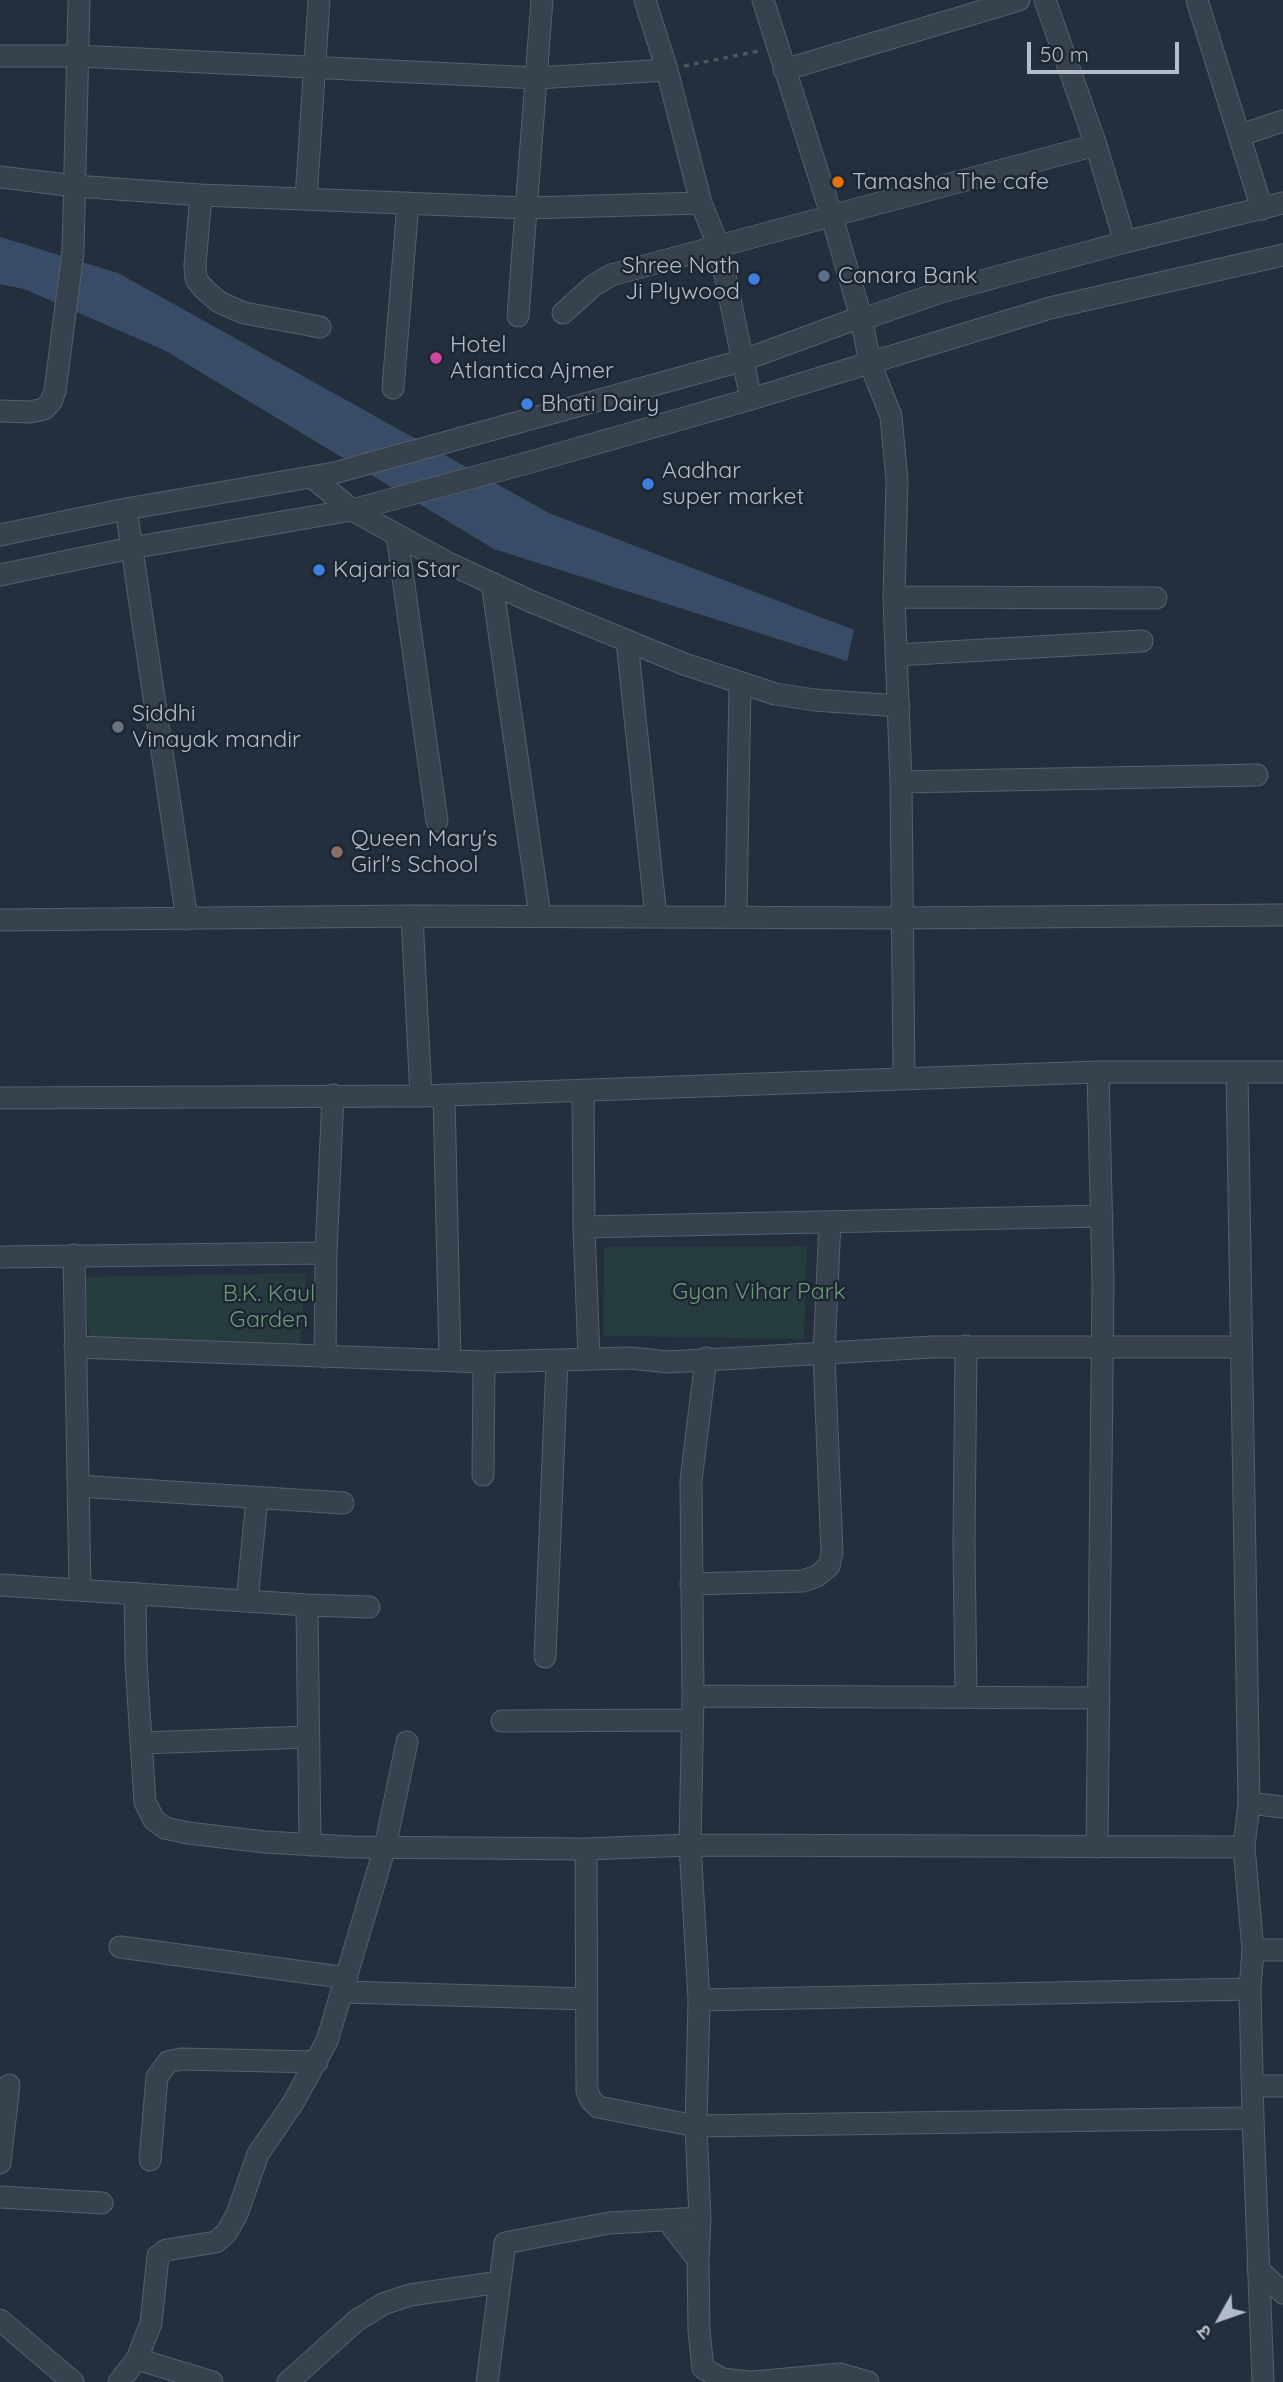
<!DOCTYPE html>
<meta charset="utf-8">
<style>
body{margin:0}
#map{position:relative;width:1283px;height:2382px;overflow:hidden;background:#242f3e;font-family:Quicksand,"Noto Sans Devanagari",sans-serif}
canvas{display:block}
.north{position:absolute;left:1185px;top:2284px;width:70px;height:70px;-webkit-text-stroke:5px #1d2633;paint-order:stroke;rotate:230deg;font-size:19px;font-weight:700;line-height:28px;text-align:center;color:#b4bcc9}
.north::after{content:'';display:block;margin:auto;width:24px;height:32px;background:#b4bcc9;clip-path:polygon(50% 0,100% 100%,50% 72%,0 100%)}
.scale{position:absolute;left:1027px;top:42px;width:152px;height:32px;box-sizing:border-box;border:4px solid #b4bcc9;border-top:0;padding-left:9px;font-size:21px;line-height:24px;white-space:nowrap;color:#b4bcc9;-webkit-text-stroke:5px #1d2633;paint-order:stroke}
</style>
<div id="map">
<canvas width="1283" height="2382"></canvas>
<div class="north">उ</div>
<div class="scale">50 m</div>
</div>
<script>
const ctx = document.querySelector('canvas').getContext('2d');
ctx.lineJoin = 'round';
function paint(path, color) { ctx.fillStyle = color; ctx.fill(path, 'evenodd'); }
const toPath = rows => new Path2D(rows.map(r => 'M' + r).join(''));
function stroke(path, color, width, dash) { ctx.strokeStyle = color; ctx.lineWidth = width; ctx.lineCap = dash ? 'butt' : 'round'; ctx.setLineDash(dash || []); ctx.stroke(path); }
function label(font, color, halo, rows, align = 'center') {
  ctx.font = font + ' Quicksand,sans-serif'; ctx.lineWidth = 5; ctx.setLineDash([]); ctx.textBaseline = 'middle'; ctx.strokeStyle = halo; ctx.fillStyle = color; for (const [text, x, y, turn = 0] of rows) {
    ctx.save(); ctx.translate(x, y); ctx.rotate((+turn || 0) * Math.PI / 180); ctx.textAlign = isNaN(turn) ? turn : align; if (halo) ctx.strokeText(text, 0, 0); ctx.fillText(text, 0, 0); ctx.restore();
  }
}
const green = toPath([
 [807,1246,804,1339,603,1336,604,1247],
 [306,1273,300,1344,89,1339,84,1277]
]);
const water = toPath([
 [0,237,118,273,549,513,854,630,847,661,494,549,164,350,24,289,0,284]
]);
const path = toPath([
 [684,66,759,51]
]);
const minor = toPath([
 [645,0,667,70,701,203],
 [763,0,832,217,861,317,870,363,891,416,897,480,894,597,901,782,904,1078],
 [1045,0,1096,145,1125,242],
 [1197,0,1262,209],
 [0,56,78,56,537,78,667,70],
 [784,70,1019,0],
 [1241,135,1283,121],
 [0,177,75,186,201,195,527,208,701,203,719,247,751,399],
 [201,195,195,265,196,279,204,289,219,302,244,313,320,327],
 [306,199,319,0],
 [563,313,593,286,611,275,1096,145],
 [518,316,542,0],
 [393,388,408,203],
 [0,411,30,412,44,409,51,402,55,391,73,252,79,0],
 [313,478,352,510,448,563,530,601,684,664,775,694,815,700,899,706],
 [126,509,187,919],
 [0,535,126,509,334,473,741,361,861,317,872,316,941,292,1125,242,1283,203],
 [397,535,437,821],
 [0,575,131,548,352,510,527,463,751,399,1050,308,1283,255],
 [492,583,540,916],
 [894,597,1156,598],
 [627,641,656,917],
 [896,655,1142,641],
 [901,782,1257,775],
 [412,916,901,918,1283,915],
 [736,917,740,684],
 [0,920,412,916,421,1096],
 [1237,1072,1249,1803,1244,1847,1253,1950,1250,1989,1253,2118,1263,2382],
 [583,1090,584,1227,589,1358],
 [444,1095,450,1360],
 [0,1098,421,1096,1098,1072,1283,1072],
 [584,1227,1102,1216],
 [74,1255,80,1590],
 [0,1257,326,1253],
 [75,1347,484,1362,630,1358,669,1362,932,1347,1240,1347],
 [325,1357,326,1253,333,1095],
 [706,1358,691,1481,693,1696,690,1845,699,2000,696,2126,700,2218,698,2260,699,2331,703,2368,722,2379,749,2382],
 [483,1475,484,1362],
 [78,1486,343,1503],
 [691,1584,803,1581,817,1576,829,1566,832,1553,824,1354,830,1222],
 [0,1585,307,1605,369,1607],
 [135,1593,136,1663,145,1802,154,1820,165,1828,188,1833,265,1842,352,1847,586,1849,690,1845,1244,1847],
 [247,1601,257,1498],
 [307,1605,310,1845],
 [545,1657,557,1361],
 [693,1696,1099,1698],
 [966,1697,964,1543,966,1346],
 [502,1721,691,1720],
 [141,1743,309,1737],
 [1249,1803,1283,1807],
 [1097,1847,1103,1281,1098,1072],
 [586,1849,587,2091,591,2100,598,2107,696,2126,1253,2118],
 [120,1947,347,1978],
 [1253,1950,1283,1950],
 [343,1992,587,1999],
 [699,2000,1250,1989],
 [1253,2086,1283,2086],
 [150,2160,157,2077,168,2062,181,2059,317,2062],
 [0,2163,9,2085],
 [0,2197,102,2203],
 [667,2220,698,2260],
 [1258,2269,1283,2293],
 [0,2320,73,2382],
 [137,2359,212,2382],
 [119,2382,137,2359,151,2323,158,2256,166,2250,216,2242,227,2232,237,2214,258,2154,293,2103,327,2041,385,1847,407,1742],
 [288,2382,356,2321,383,2304,410,2295,500,2282],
 [487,2382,505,2243,609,2223,700,2218],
 [754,2382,840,2374,868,2382]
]);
const markers = [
 [838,182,7,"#e8710a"],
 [824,276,7,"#5c6f8a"],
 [754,279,7,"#3f7fe0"],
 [436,358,7,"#d1479c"],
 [527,404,7,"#3f7fe0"],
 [648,484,7,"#3f7fe0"],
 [319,570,7,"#3f7fe0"],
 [118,727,7,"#6b7280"],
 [337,852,7,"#8d6e63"]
];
const poiNames = [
 ["Tamasha The cafe",852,182],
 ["Shree Nath",740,266,"right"],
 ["Ji Plywood",740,292,"right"],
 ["Canara Bank",838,276],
 ["Hotel",450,345],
 ["Atlantica Ajmer",450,371],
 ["Bhati Dairy",541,404],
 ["Aadhar",662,471],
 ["super market",662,497],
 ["Kajaria Star",333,570],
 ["Siddhi",132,714],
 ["Vinayak mandir",132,740],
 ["Queen Mary's",351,839],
 ["Girl's School",351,865]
];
const parkNames = [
 ["Gyan Vihar Park",759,1292],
 ["B.K. Kaul",269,1294],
 ["Garden",269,1320]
];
paint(green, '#263c3f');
paint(water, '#394c67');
stroke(minor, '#565f6c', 23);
stroke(path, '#44595c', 3.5, [5, 5]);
stroke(minor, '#38414e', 21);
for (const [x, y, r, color] of markers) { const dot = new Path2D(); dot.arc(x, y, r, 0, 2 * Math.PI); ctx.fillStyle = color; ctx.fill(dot); stroke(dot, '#1d2633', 2.5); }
label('23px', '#b4bcc9', '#1d2633', poiNames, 'left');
label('23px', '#6b9a76', '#1d2633', parkNames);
</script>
